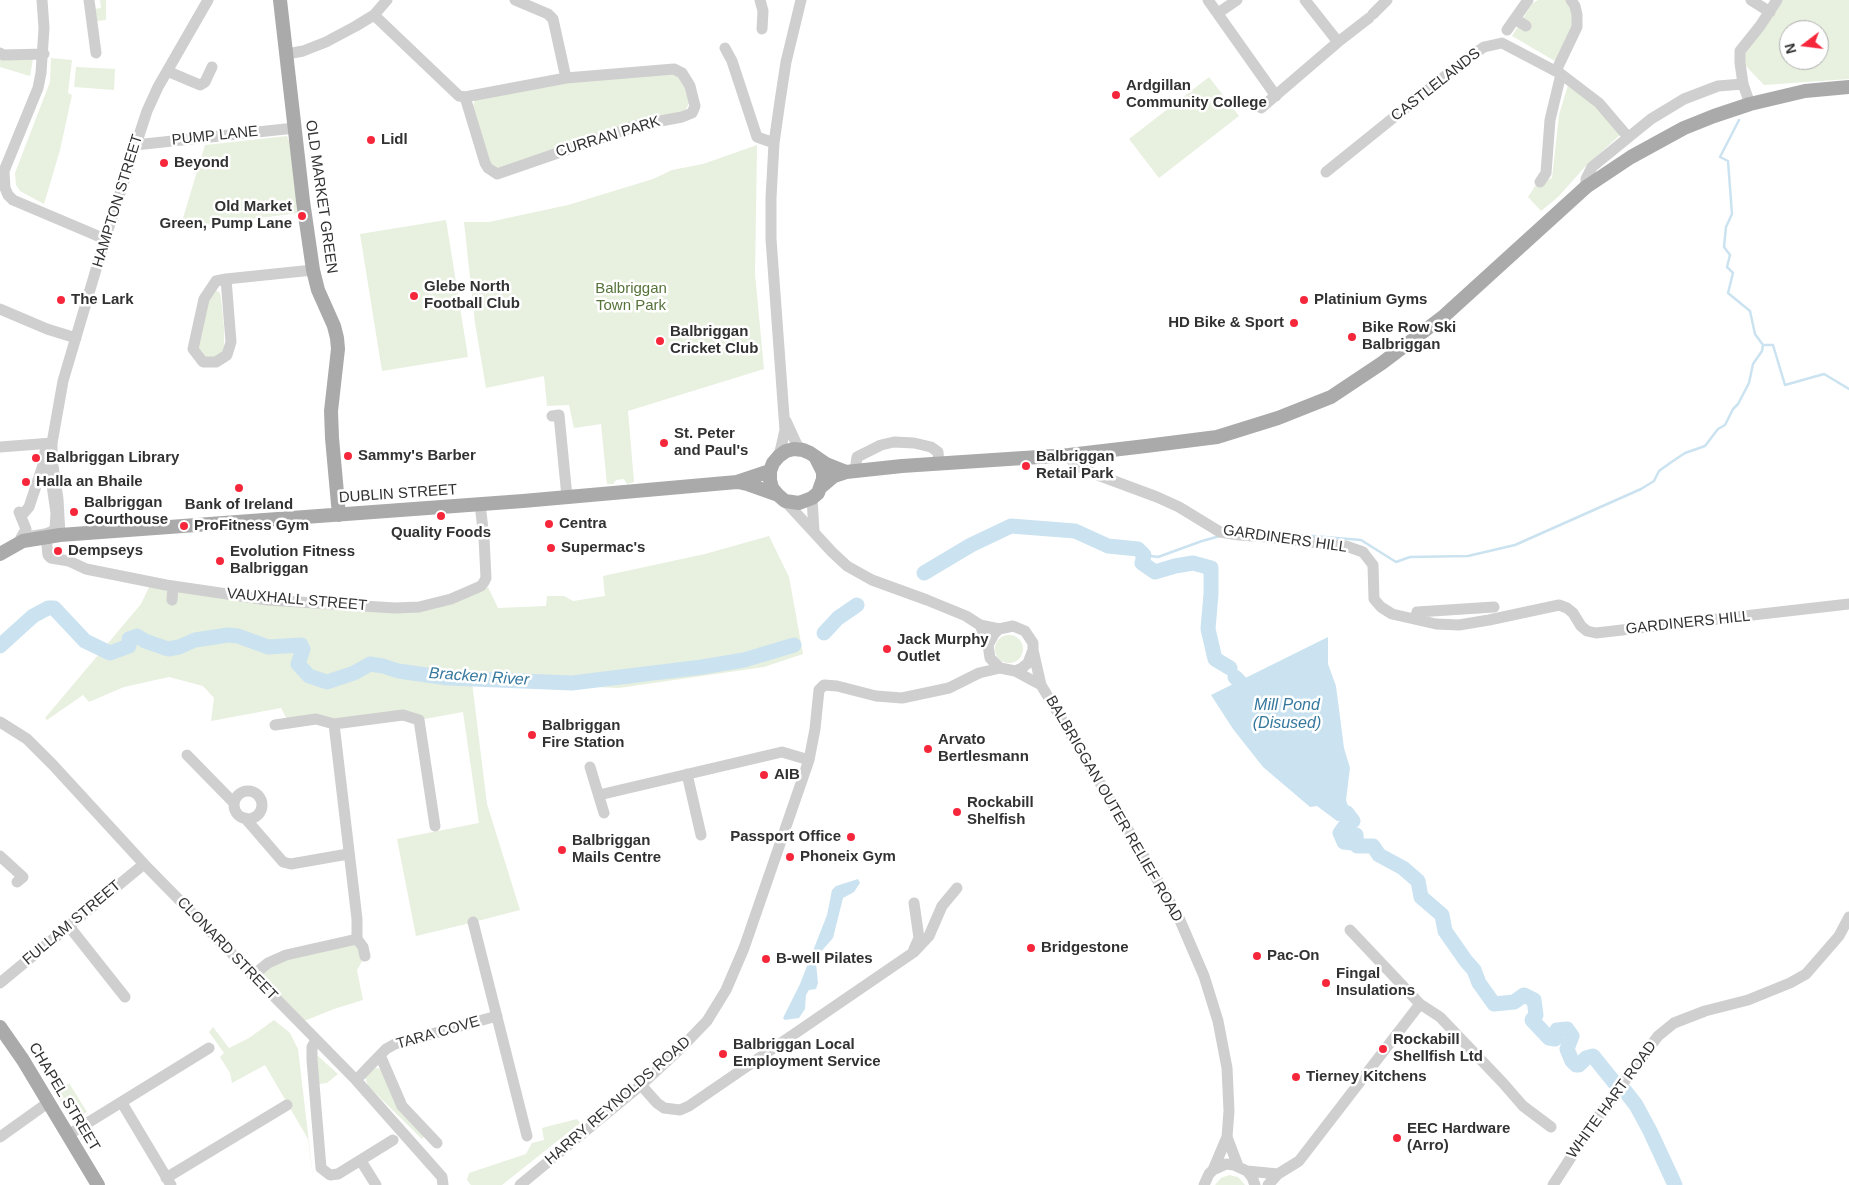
<!DOCTYPE html>
<style>
body{margin:0}
#map{position:relative;width:1849px;height:1185px;overflow:hidden;background:#fff;font-family:Helvetica,sans-serif}
canvas{display:block}
.north{position:absolute;left:1779px;top:20px;width:50px;height:50px;box-sizing:border-box;background:#fff;border:1px solid #adadad;border-radius:50%;rotate:255deg;font-size:14px;font-weight:700;line-height:20px;text-align:center;color:#323232}
.north::after{content:'';display:block;margin:auto;width:18px;height:22px;background:#f6273b;clip-path:polygon(50% 0,100% 100%,50% 72%,0 100%)}
</style>
<div id="map">
<canvas width="1849" height="1185"></canvas>
<div class="north">N</div>
</div>
<script>
const ctx = document.querySelector('canvas').getContext('2d');
ctx.lineJoin = 'round';
function paint(path, color) { ctx.fillStyle = color; ctx.fill(path, 'evenodd'); }
const toPath = rows => new Path2D(rows.map(r => 'M' + r).join(''));
function stroke(path, color, width, dash) { ctx.strokeStyle = color; ctx.lineWidth = width; ctx.lineCap = dash ? 'butt' : 'round'; ctx.setLineDash(dash || []); ctx.stroke(path); }
function label(font, color, halo, rows, align = 'center') {
  ctx.font = font + ' Helvetica,sans-serif'; ctx.lineWidth = 5; ctx.setLineDash([]); ctx.textBaseline = 'middle'; ctx.strokeStyle = halo; ctx.fillStyle = color; for (const [text, x, y, turn = 0] of rows) {
    ctx.save(); ctx.translate(x, y); ctx.rotate((+turn || 0) * Math.PI / 180); ctx.textAlign = isNaN(turn) ? turn : align; if (halo) ctx.strokeText(text, 0, 0); ctx.fillText(text, 0, 0); ctx.restore();
  }
}
const green = toPath([
 [100,0,106,0,106,20,96,21,94,9,101,8],
 [1538,0,1569,0,1575,25,1555,61,1512,36,1525,15,1533,3],
 [1779,0,1849,0,1849,79,1764,85,1745,65,1742,58,1749,45],
 [1789,30,1819,30,1819,60,1789,60],
 [51,58,72,60,68,93,72,95,60,150,44,204,20,191,16,185,15,173,50,82],
 [0,59,33,59,30,76,0,67],
 [76,67,115,69,114,90,74,87],
 [677,74,688,94,689,103,685,111,498,169,489,162,473,106,475,100,571,81],
 [1209,77,1239,116,1159,178,1129,139],
 [1568,85,1597,104,1622,133,1584,168,1558,197,1541,211,1528,197,1535,186,1552,178,1559,115],
 [287,136,290,143,299,213,180,228,205,145],
 [757,145,755,274,764,369,628,411,634,482,627,484,624,479,616,480,613,484,607,484,601,424,574,428,569,405,547,406,544,376,486,388,475,323,464,222,489,222,568,205,653,179,672,170,703,164],
 [446,220,468,357,382,371,360,234],
 [216,290,220,293,221,298,224,327,224,349,222,354,208,360,197,345,210,294],
 [769,536,789,577,803,654,764,667,619,688,472,682,487,804,520,910,462,925,416,936,397,839,479,823,463,712,419,720,289,723,281,708,211,721,214,698,203,686,169,677,124,687,89,702,83,695,47,720,45,718,141,604,150,585,167,590,168,593,181,592,389,611,483,590,488,587,498,608,546,606,547,596,564,596,573,601,605,596,603,576,705,554],
 '995 649a14 14 0 1 1 28 0a14 14 0 1 1-28 0Z',
 [357,939,365,956,357,970,363,1000,334,1009,299,1023,259,970,268,963],
 [274,1020,290,1033,298,1049,314,1185,308,1139,265,1065,232,1083,230,1073,220,1057,224,1053,209,1032,213,1027,229,1048,249,1038],
 [316,1056,318,1056,338,1074,327,1083,318,1084],
 [375,1068,381,1069,425,1135,422,1139,368,1086,365,1077],
 [69,1083,87,1112,75,1118,69,1116,57,1095],
 [577,1119,580,1123,502,1185,471,1185,467,1180,469,1173,526,1154,532,1143,544,1140,542,1128],
 [1229,1175,1238,1177,1245,1185,1215,1185,1221,1178]
]);
const water = toPath([
 [1328,637,1328,664,1336,686,1344,748,1350,768,1346,800,1353,821,1337,821,1317,806,1310,807,1263,767,1233,729,1211,695],
 [858,879,860,883,854,892,843,898,833,938,819,954,816,963,818,983,816,989,809,990,806,995,805,1009,799,1018,785,1020,783,1018,800,984,827,915,832,890,836,886]
]);
const stream = toPath([
 [1739,120,1720,157,1728,161,1732,214,1726,227,1724,247,1730,255,1727,267,1733,273,1728,293,1750,311,1755,334,1763,345],
 [1764,345,1773,345,1785,385,1824,374,1849,389],
 [1277,533,1361,540,1396,562,1410,557,1468,556,1515,545,1641,489,1654,481,1659,471,1670,463,1685,453,1705,446,1718,429,1725,425,1733,409,1738,404,1749,383,1753,364,1762,351,1763,345],
 [1144,555,1158,557,1202,541,1220,536]
]);
const river = toPath([
 [924,573,971,545,1011,526,1075,531,1108,546,1138,549,1144,555,1142,563,1155,572,1175,566,1193,563,1211,568,1211,594,1208,629,1215,659,1230,668],
 [824,633,838,618,857,605],
 [0,646,33,616,48,608,54,608,85,641,110,653,129,646,129,639,137,636,145,641,168,649,179,647,195,640,228,635,238,636,268,647,301,645,303,649,298,664,309,676,327,682,354,673,370,664,383,666,398,671,448,678,572,683,702,667,744,660,794,645],
 [1235,677,1253,696],
 [1337,809,1347,813,1353,821,1345,826,1340,833,1344,842,1352,843,1356,835,1357,846,1373,846,1379,855,1403,868,1418,881,1421,897,1442,915,1445,931,1466,961,1474,970,1479,983,1494,1004,1514,1002,1524,995,1534,1000,1536,1015,1532,1020,1549,1038,1555,1039,1557,1030,1567,1029,1572,1036,1567,1049,1572,1061,1576,1065,1579,1065,1586,1058,1593,1056,1614,1082],
 [1625,1091,1636,1105,1650,1131,1675,1185]
]);
const minor = toPath([
 [42,0,44,28,41,73,38,88,4,171,5,188,8,195,13,200,105,239],
 [89,0,96,53],
 [515,0,548,14,553,19,566,78],
 [760,0,763,11,762,29],
 [1208,0,1276,96],
 [1305,0,1338,42],
 [1751,0,1770,12],
 [1218,13,1237,0],
 [1373,14,1387,0],
 [374,15,459,96,465,97],
 [1515,19,1526,26],
 [1507,30,1528,0],
 [725,48,732,61,757,137,774,143],
 [0,53,3,55,44,54],
 [287,54,303,51,326,42,356,26,374,15,387,0],
 [674,69,682,73,690,86,695,106,692,113,682,117,639,125,497,174,488,168,485,163,465,97,566,78,674,69],
 [167,71,200,85,205,82,212,67],
 [1556,71,1577,27,1577,15,1575,6,1571,0],
 [1750,104,1743,84,1740,63,1740,51,1760,26,1777,0],
 [1261,108,1338,42,1369,18],
 [135,145,295,128],
 [1326,172,1465,60,1484,47,1502,43,1561,74,1599,103,1628,137],
 [1540,182,1546,173,1550,120,1561,74],
 [1586,187,1586,179,1592,167,1651,119,1684,99,1718,86,1743,84],
 [226,279,231,342,227,355,216,362,203,362,193,349,204,299,216,281,226,279,313,270],
 [0,309,47,329,76,338],
 [552,416,559,415,567,497],
 [786,421,797,445,803,450],
 [0,447,52,443],
 [50,448,50,471,56,513,55,529,51,532,45,534,21,538,26,529,19,512,23,514,29,507,43,465,45,452,46,449,50,448],
 [1069,455,1074,464,1087,471,1157,497,1179,507,1220,532,1239,535,1267,537,1346,546,1363,552,1373,565,1374,599,1381,607,1392,614,1436,624,1459,625,1489,620,1559,605,1567,608,1573,613,1581,626,1587,631,1596,633,1849,604],
 [779,456,785,430,771,239,771,198,774,143,780,101,786,62,801,0],
 [855,471,857,457,881,445,894,442,914,443,931,447,938,452,939,464],
 [812,498,814,531],
 [785,501,832,552,847,566,872,580,927,600,966,616,980,625,999,629],
 [60,535,58,499,52,459,52,443,63,381,105,239,147,111,158,87,208,0],
 [46,537,48,555,51,558,69,561,86,569,166,585,268,600,395,608,419,607,451,599,481,586,484,582,486,578,484,538,480,504],
 [172,600,173,586],
 [1415,619,1417,612,1494,607],
 [980,625,988,645,990,658,1000,668,1015,671,1022,668,1028,663,1033,650,1033,643,1025,631,1013,626,999,629,994,634,988,645],
 [1033,650,1041,685,1141,851,1179,918,1204,976,1218,1021,1227,1068,1229,1111,1227,1137,1213,1170],
 [1015,671,1041,685],
 [0,722,27,739,53,765,144,864,356,1080,442,1177,443,1185],
 [334,724,357,919,357,939,363,947,365,956],
 [275,725,316,719,334,724,403,715,419,720,435,826],
 [187,755,234,803],
 [590,767,604,813],
 [687,774,701,835],
 '234 805a14 14 0 1 1 28 0a14 14 0 1 1-28 0Z',
 [599,795,782,752,809,760],
 [245,818,283,862,291,864,348,854],
 [0,856,23,877,17,882],
 [914,903,919,938,914,949],
 [473,922,527,1136],
 [68,925,125,997],
 [252,976,268,963,286,955,357,939],
 [0,983,144,864],
 [1420,1004,1440,1017,1503,1083,1523,1106,1551,1127],
 [316,1040,312,1047,312,1060,321,1168,330,1175,338,1174,393,1140],
 [380,1055,402,1106,437,1143],
 [356,1080,386,1049,395,1044,497,1016],
 [641,1085,657,1103,664,1108,680,1110,689,1106,914,952,929,936,942,906,957,888],
 [122,1103,171,1185],
 [68,1135,209,1048],
 [0,1137,49,1102],
 [1227,1137,1238,1166],
 [361,1161,376,1185],
 [1247,1171,1278,1174],
 [166,1178,287,1105],
 [520,1185,641,1085,679,1050,707,1021,726,990,744,948,809,760,815,729,819,690,824,685,837,686,876,696,902,698,949,688,979,673,1000,668],
 [1204,1185,1209,1174,1213,1170,1226,1164,1234,1165,1247,1171,1252,1177,1255,1185],
 [1268,1185,1278,1174,1299,1161,1420,1004,1350,930],
 [1553,1185,1592,1125,1658,1036,1674,1023,1705,1011,1748,1000,1790,983,1806,974,1839,936,1849,917]
]);
const major = toPath([
 [280,0,303,201,313,270,318,290,334,326,337,338,338,349,331,411,332,438,339,515],
 [816,458,823,472,823,479,818,493,812,498,799,503,785,501,778,495,772,488,770,480,770,471,773,463,779,456,786,451,794,449,803,450,810,453,826,464,846,472],
 [738,482,747,484,778,495],
 [821,487,834,476,846,472,902,466,1069,455,1146,446,1217,437,1278,418,1331,397,1382,363,1444,316,1586,187,1631,157,1684,128,1714,116,1750,104,1805,91,1849,87],
 [0,554,23,541,60,535,523,501,737,482,770,471],
 [0,1027,23,1060,98,1185]
]);
const markers = [
 [1116,95,5,"#f6273b"],
 [371,140,5,"#f6273b"],
 [164,163,5,"#f6273b"],
 [302,216,5,"#f6273b"],
 [414,296,5,"#f6273b"],
 [61,300,5,"#f6273b"],
 [1304,300,5,"#f6273b"],
 [1294,323,5,"#f6273b"],
 [1352,337,5,"#f6273b"],
 [660,341,5,"#f6273b"],
 [664,443,5,"#f6273b"],
 [348,456,5,"#f6273b"],
 [36,458,5,"#f6273b"],
 [1026,466,5,"#f6273b"],
 [26,482,5,"#f6273b"],
 [239,488,5,"#f6273b"],
 [74,512,5,"#f6273b"],
 [441,516,5,"#f6273b"],
 [549,524,5,"#f6273b"],
 [184,526,5,"#f6273b"],
 [551,548,5,"#f6273b"],
 [58,551,5,"#f6273b"],
 [220,561,5,"#f6273b"],
 [887,649,5,"#f6273b"],
 [532,735,5,"#f6273b"],
 [928,749,5,"#f6273b"],
 [764,775,5,"#f6273b"],
 [957,812,5,"#f6273b"],
 [851,837,5,"#f6273b"],
 [562,850,5,"#f6273b"],
 [790,857,5,"#f6273b"],
 [1031,948,5,"#f6273b"],
 [1257,956,5,"#f6273b"],
 [766,959,5,"#f6273b"],
 [1326,983,5,"#f6273b"],
 [1383,1049,5,"#f6273b"],
 [723,1054,5,"#f6273b"],
 [1296,1077,5,"#f6273b"],
 [1397,1138,5,"#f6273b"]
];
const streetNames = [
 ["CASTLELANDS",1436,85,-38],
 ["PUMP LANE",215,136,-6],
 ["CURRAN PARK",608,137,-17],
 ["OLD MARKET GREEN",321,197,82],
 ["HAMPTON STREET",118,201,-73],
 ["DUBLIN STREET",398,494,-4],
 ["GARDINERS HILL",1285,539,8],
 ["VAUXHALL STREET",297,600,5],
 ["GARDINERS HILL",1688,623,-6],
 ["BALBRIGGAN OUTER RELIEF ROAD",1114,809,60],
 ["FULLAM STREET",72,923,-40],
 ["CLONARD STREET",227,949,46],
 ["TARA COVE",438,1033,-16],
 ["CHAPEL STREET",64,1097,59],
 ["WHITE HART ROAD",1612,1100,-54],
 ["HARRY REYNOLDS ROAD",618,1101,-41]
];
const poiNames = [
 ["Ardgillan",1126,86],
 ["Community College",1126,103],
 ["Lidl",381,140],
 ["Beyond",174,163],
 ["Old Market",292,207,"right"],
 ["Green, Pump Lane",292,224,"right"],
 ["Glebe North",424,287],
 ["Football Club",424,304],
 ["The Lark",71,300],
 ["Platinium Gyms",1314,300],
 ["HD Bike & Sport",1284,323,"right"],
 ["Bike Row Ski",1362,328],
 ["Balbriggan",1362,345],
 ["Balbriggan",670,332],
 ["Cricket Club",670,349],
 ["St. Peter",674,434],
 ["and Paul's",674,451],
 ["Sammy's Barber",358,456],
 ["Balbriggan",1036,457],
 ["Retail Park",1036,474],
 ["Balbriggan Library",46,458],
 ["Halla an Bhaile",36,482],
 ["Balbriggan",84,503],
 ["Courthouse",84,520],
 ["Bank of Ireland",239,505,"center"],
 ["Centra",559,524],
 ["ProFitness Gym",194,526],
 ["Quality Foods",441,533,"center"],
 ["Supermac's",561,548],
 ["Dempseys",68,551],
 ["Evolution Fitness",230,552],
 ["Balbriggan",230,569],
 ["Jack Murphy",897,640],
 ["Outlet",897,657],
 ["Balbriggan",542,726],
 ["Fire Station",542,743],
 ["Arvato",938,740],
 ["Bertlesmann",938,757],
 ["AIB",774,775],
 ["Rockabill",967,803],
 ["Shelfish",967,820],
 ["Passport Office",841,837,"right"],
 ["Balbriggan",572,841],
 ["Mails Centre",572,858],
 ["Phoneix Gym",800,857],
 ["Bridgestone",1041,948],
 ["Pac-On",1267,956],
 ["B-well Pilates",776,959],
 ["Fingal",1336,974],
 ["Insulations",1336,991],
 ["Rockabill",1393,1040],
 ["Shellfish Ltd",1393,1057],
 ["Balbriggan Local",733,1045],
 ["Employment Service",733,1062],
 ["Tierney Kitchens",1306,1077],
 ["EEC Hardware",1407,1129],
 ["(Arro)",1407,1146]
];
const parkNames = [
 ["Balbriggan",631,289],
 ["Town Park",631,306]
];
const waterNames = [
 ["Bracken River",479,677,4],
 ["Mill Pond",1287,706],
 ["(Disused)",1287,724]
];
paint(green, '#e8f0df');
paint(water, '#cbe3f0');
stroke(stream, '#cbe3f0', 2.5);
stroke(river, '#cbe3f0', 15);
stroke(minor, '#cfcfcf', 11);
stroke(major, '#aaa', 14);
for (const [x, y, r, color] of markers) { const dot = new Path2D(); dot.arc(x, y, r, 0, 2 * Math.PI); ctx.fillStyle = color; ctx.fill(dot); stroke(dot, '#fff', 2); }
label('15px', '#323232', '#fff', streetNames);
label('bold 15px', '#323232', '#fff', poiNames, 'left');
label('15px', '#56733a', '#fff', parkNames);
label('italic 16px', '#36789e', '#fff', waterNames);
</script>
